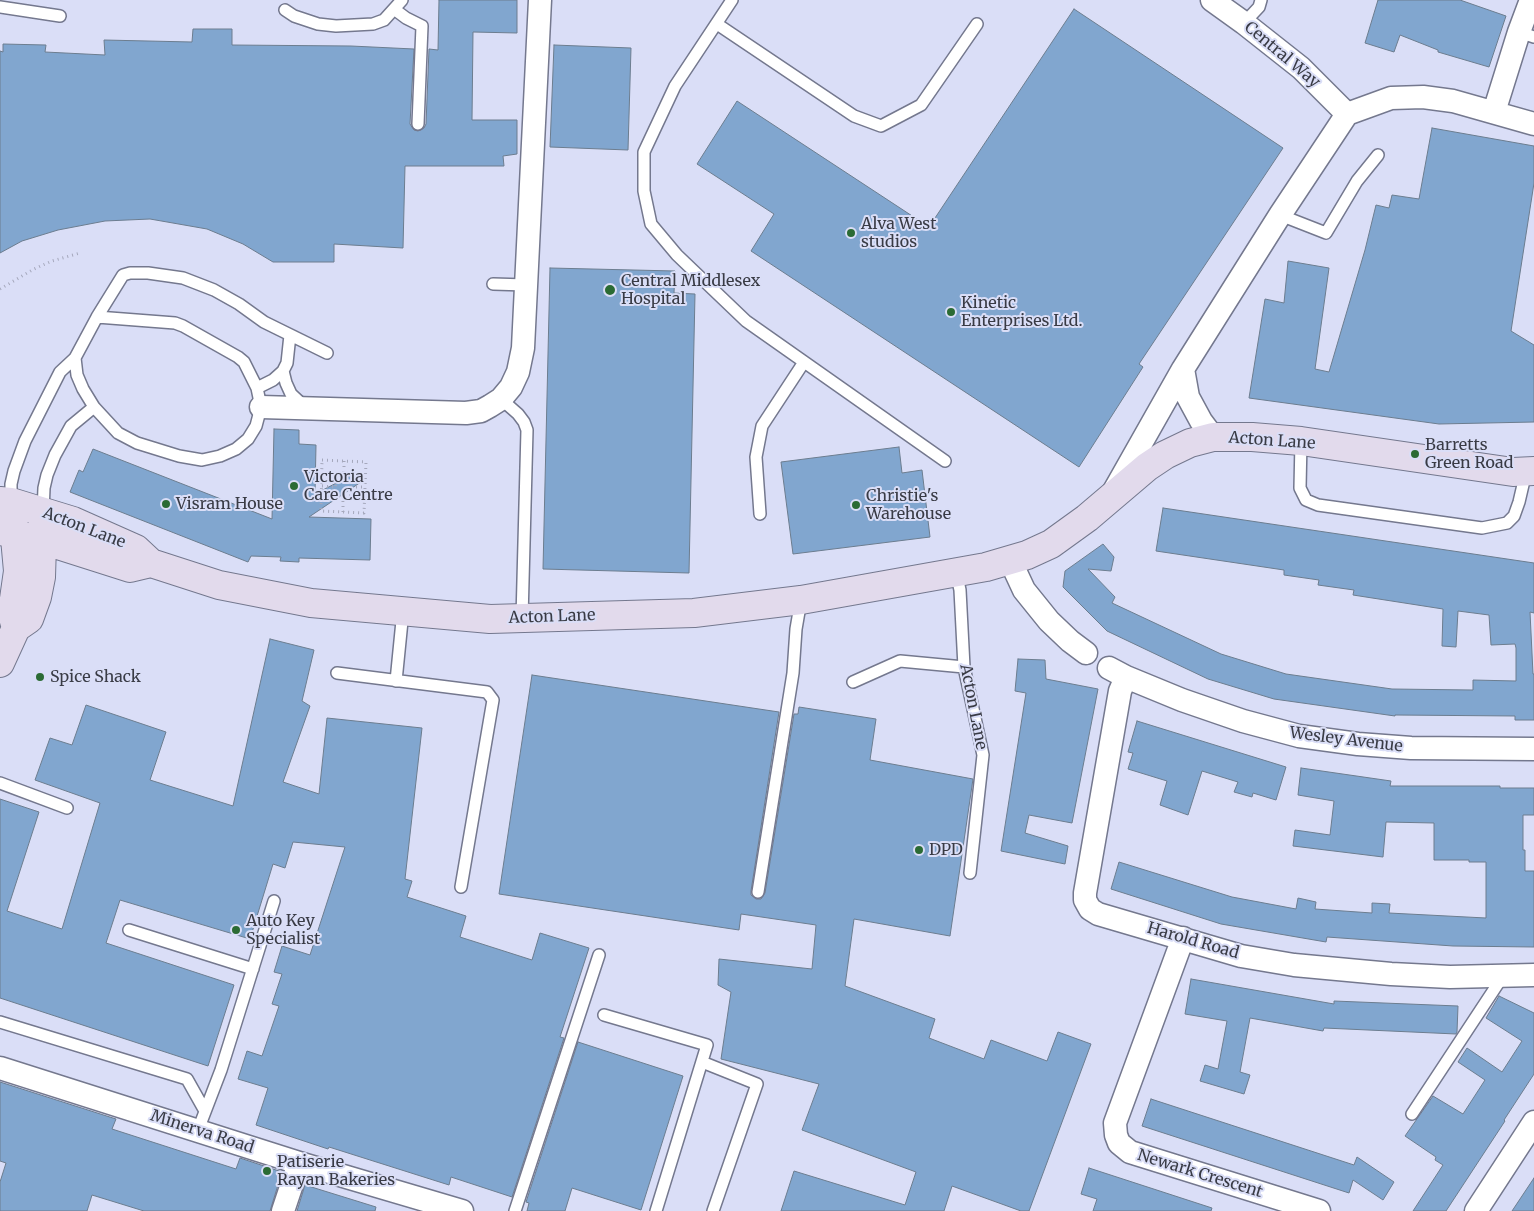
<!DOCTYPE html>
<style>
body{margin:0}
canvas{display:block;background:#dadef7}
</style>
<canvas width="1534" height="1211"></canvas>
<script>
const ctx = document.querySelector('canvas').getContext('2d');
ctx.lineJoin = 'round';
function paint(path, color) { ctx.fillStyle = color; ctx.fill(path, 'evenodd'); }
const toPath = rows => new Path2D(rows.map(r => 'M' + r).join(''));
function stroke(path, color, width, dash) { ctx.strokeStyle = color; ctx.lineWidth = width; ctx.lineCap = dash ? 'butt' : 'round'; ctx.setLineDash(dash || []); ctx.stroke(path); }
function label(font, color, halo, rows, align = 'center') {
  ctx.font = font + ' Merriweather,serif'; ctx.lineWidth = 4; ctx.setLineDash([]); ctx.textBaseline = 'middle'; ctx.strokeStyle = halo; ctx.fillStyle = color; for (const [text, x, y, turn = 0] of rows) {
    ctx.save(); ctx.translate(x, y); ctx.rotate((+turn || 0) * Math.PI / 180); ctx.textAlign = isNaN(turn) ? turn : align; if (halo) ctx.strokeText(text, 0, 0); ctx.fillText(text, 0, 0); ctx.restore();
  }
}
const building = toPath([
 [439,0,517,0,517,33,473,32,472,120,517,120,517,154,503,156,504,166,405,166,403,248,334,244,334,262,273,262,243,244,207,229,150,219,105,221,58,230,22,241,0,253,0,51,3,52,3,44,46,45,45,52,105,55,104,40,192,42,193,29,232,29,232,45,351,46,414,49,410,124,414,130,418,131,424,128,426,124,429,49,438,50,439,0],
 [1378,0,1460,0,1506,16,1489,67,1438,52,1438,50,1400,35,1394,52,1365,43,1378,0],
 [1074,9,1283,148,1139,364,1143,367,1079,467,751,251,774,214,697,164,737,101,929,227,1074,9],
 [554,45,631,48,628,150,550,147,554,45],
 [1432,128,1534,146,1534,183,1511,331,1534,345,1534,422,1439,424,1249,398,1265,299,1284,303,1288,261,1329,268,1315,369,1329,372,1365,250,1376,205,1389,208,1392,195,1419,199,1432,128],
 [550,268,675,271,674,293,695,294,689,573,543,569,550,268],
 [274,429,299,430,299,444,316,445,315,494,356,473,361,482,309,517,371,519,370,560,299,558,299,562,280,561,281,557,251,556,248,562,70,492,79,470,83,472,93,449,272,519,274,429],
 [899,447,902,473,922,470,930,537,793,554,781,462,899,447],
 [1163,508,1534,563,1534,613,1530,612,1533,674,1534,674,1534,720,1515,720,1515,716,1395,715,1395,716,1274,699,1208,679,1107,631,1063,587,1065,571,1103,544,1114,557,1111,571,1088,569,1115,597,1112,603,1221,654,1286,674,1392,689,1473,690,1473,680,1516,681,1516,648,1515,644,1491,645,1489,615,1458,611,1456,647,1442,646,1443,609,1353,595,1354,590,1318,585,1319,580,1284,575,1284,570,1156,551,1163,508],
 [270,639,314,650,302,701,310,706,283,782,319,794,327,718,422,728,405,879,412,881,407,897,466,916,460,937,532,960,540,933,589,948,560,1037,564,1038,512,1197,451,1177,449,1185,329,1147,328,1149,256,1125,268,1088,238,1079,247,1051,262,1056,279,1006,272,1004,282,974,274,972,282,946,310,955,345,847,293,842,285,868,273,864,250,939,120,900,106,943,234,985,208,1066,0,998,0,799,39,812,7,911,62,929,100,803,35,780,50,738,72,745,86,705,166,732,150,780,233,806,270,639],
 [1018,659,1045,660,1046,679,1098,689,1072,823,1029,815,1025,833,1068,846,1065,864,1001,851,1026,693,1015,691,1018,659],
 [532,675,779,712,751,891,751,895,756,899,761,899,765,893,794,714,798,714,799,707,876,719,870,760,973,779,950,936,854,919,845,986,935,1019,929,1038,984,1059,991,1040,1047,1061,1058,1032,1091,1044,1029,1211,1021,1211,952,1186,944,1211,781,1211,794,1171,905,1205,916,1172,802,1130,819,1084,721,1059,731,992,718,985,719,959,812,969,816,925,741,914,739,930,499,894,532,675],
 [1137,721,1286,767,1276,800,1253,793,1252,797,1234,792,1238,782,1202,771,1188,815,1160,805,1167,781,1128,769,1133,753,1128,752,1137,721],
 [1301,768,1391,781,1390,786,1500,786,1500,788,1534,788,1534,815,1523,815,1523,850,1525,850,1525,871,1534,871,1534,947,1453,946,1327,937,1326,942,1221,924,1111,889,1119,862,1232,897,1296,909,1298,898,1316,902,1315,909,1372,913,1372,903,1390,904,1389,913,1486,918,1486,862,1469,862,1469,860,1434,860,1434,823,1386,822,1383,857,1293,846,1295,830,1330,835,1334,801,1298,795,1301,768],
 [1191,979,1334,1004,1334,1001,1458,1006,1457,1032,1456,1034,1324,1028,1323,1031,1250,1018,1240,1072,1250,1075,1244,1094,1200,1081,1205,1065,1218,1069,1227,1021,1185,1014,1191,979],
 [1499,996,1534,1013,1534,1074,1504,1120,1505,1121,1446,1211,1413,1211,1443,1165,1435,1160,1436,1157,1405,1136,1433,1096,1463,1114,1485,1080,1458,1062,1467,1048,1502,1072,1522,1041,1486,1018,1499,996],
 [578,1042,683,1076,641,1210,572,1188,565,1211,527,1211,529,1203,526,1202,578,1042],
 [0,1082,116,1119,112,1129,236,1169,240,1158,282,1172,270,1211,144,1211,92,1195,87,1211,0,1211,0,1182,6,1163,0,1161,0,1082],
 [1151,1099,1354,1165,1357,1157,1394,1182,1383,1200,1353,1180,1349,1193,1142,1126,1151,1099],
 [1089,1168,1212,1208,1211,1211,1093,1211,1097,1199,1081,1194,1089,1168],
 [1534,1178,1534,1211,1512,1211,1534,1178],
 [305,1185,376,1207,375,1211,297,1211,305,1185]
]);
const path = toPath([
 [0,289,34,269,52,261,80,253],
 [322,460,366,462,364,513,321,511,322,460],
 [336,477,352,478,351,496,335,496,336,477],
 [344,477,344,461],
 [322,486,335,487],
 [351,487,365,487],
 [343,512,343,496]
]);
const lane = toPath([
 [732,0,675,86,644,152,644,191,651,224,677,255,746,321,945,461],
 [0,7,60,16],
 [394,9,406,18,422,26,418,124],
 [285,10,294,16,318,24,336,26,373,24,384,20,402,0],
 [1244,23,1259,7,1261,0],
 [717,24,854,116,881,126,921,105,977,24],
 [1519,32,1534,37],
 [1280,215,1326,233,1357,181,1378,155],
 [493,284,526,285],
 [75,358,77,375,83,389,94,407,118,433,137,443,179,456,202,460,220,456,236,449,248,439,256,426,261,407,257,388,244,362,238,357,183,326,175,323,97,317],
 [283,371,286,383,291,394,305,407],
 [257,388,273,380,283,371,287,363,290,335],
 [501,399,518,414,524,422,527,430,522,618],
 [1301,441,1300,488,1306,500,1318,505,1482,528,1507,523,1514,516,1519,502,1526,472],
 [11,502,11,484,14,471,25,441,60,372,75,358,97,317,123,275,130,273,148,273,183,278,214,290,239,304,264,322,327,353],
 [43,512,44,488,47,475,55,455,71,426,94,407],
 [760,514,756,457,762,426,804,362],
 [956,572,960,590,964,667,983,755,970,873],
 [337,673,487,692,493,700,461,887],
 [396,681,403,611],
 [853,682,900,661,964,667],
 [0,783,67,808],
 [758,892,793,673,796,629,801,600],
 [129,930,253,969],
 [604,1015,707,1045,656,1211],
 [0,1022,187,1079,205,1111],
 [702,1062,757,1084,713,1211],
 [1412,1114,1503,976],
 [198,1130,221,1070,274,901],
 [515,1211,599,955]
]);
const street = toPath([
 [1212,0,1244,23,1301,68,1347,114],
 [1494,112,1519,32,1531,0],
 [1183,369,1188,397,1201,421,1213,437],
 [261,407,466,413,481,411,490,406,501,399,511,387,518,372,523,348,540,0],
 [1114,491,1183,369,1280,215,1347,114,1391,98,1423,97,1453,101,1534,124],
 [1010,560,1024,590,1049,621,1070,641,1086,653],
 [1109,668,1126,677,1182,700,1243,721,1299,736,1358,744,1411,748,1534,749],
 [1126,677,1120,691,1085,893,1085,900,1090,909,1098,914,1241,956,1294,965,1391,974,1450,977,1534,975],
 [1183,938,1115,1123,1116,1135,1119,1143,1130,1152,1319,1211],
 [0,1068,299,1163,462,1211],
 [283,1211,299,1163],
 [1476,1211,1534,1122]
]);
const secondary = toPath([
 [0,501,11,502,73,521,136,549,151,563,219,585,311,603,490,619,694,613,801,600,986,567,1027,555,1051,544,1087,518,1147,467,1165,455,1190,443,1213,437,1252,437,1301,441,1513,472,1534,471],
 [13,516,18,571,14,599,11,610,16,628],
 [0,531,42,540,130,568,151,563],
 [0,663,16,628,29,619,37,597,41,577,43,512]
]);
const markers = [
 [851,233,5,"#2b6b34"],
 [610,290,6,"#2b6b34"],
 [951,312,5,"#2b6b34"],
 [1415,454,5,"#2b6b34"],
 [294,486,5,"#2b6b34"],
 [166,504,5,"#2b6b34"],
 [856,505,5,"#2b6b34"],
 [40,677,5,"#2b6b34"],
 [919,850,5,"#2b6b34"],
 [236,930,5,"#2b6b34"],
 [267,1171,5,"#2b6b34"]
];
const streetNames = [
 ["Central Way",1282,55,40],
 ["Acton Lane",1272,441,4],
 ["Acton Lane",84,528,21],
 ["Acton Lane",552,617,-2],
 ["Acton Lane",973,707,79],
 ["Wesley Avenue",1346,740,7],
 ["Harold Road",1193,941,16],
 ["Minerva Road",202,1132,18],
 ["Newark Crescent",1200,1174,17]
];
const poiNames = [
 ["Alva West",861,224],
 ["studios",861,242],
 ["Central Middlesex",621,281],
 ["Hospital",621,299],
 ["Kinetic",961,303],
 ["Enterprises Ltd.",961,321],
 ["Barretts",1425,445],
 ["Green Road",1425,463],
 ["Victoria",304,477],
 ["Care Centre",304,495],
 ["Christie's",866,496],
 ["Warehouse",866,514],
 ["Visram House",176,504],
 ["Spice Shack",50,677],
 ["DPD",929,850],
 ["Auto Key",246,921],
 ["Specialist",246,939],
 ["Patiserie",277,1162],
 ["Rayan Bakeries",277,1180]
];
paint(building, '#81a6cf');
stroke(building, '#6c7d8f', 1);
stroke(lane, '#74788e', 14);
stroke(street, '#74788e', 25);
stroke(secondary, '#74788e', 30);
stroke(path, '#a5a8bc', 3, [1, 4]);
stroke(lane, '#fff', 11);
stroke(street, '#fff', 22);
stroke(secondary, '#e2daec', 28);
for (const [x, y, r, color] of markers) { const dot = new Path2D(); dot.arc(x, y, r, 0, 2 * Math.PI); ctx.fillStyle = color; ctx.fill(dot); stroke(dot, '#dadef7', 2); }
label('16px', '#393b45', '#dadef7', streetNames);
label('16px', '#393b45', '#dadef7', poiNames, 'left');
</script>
